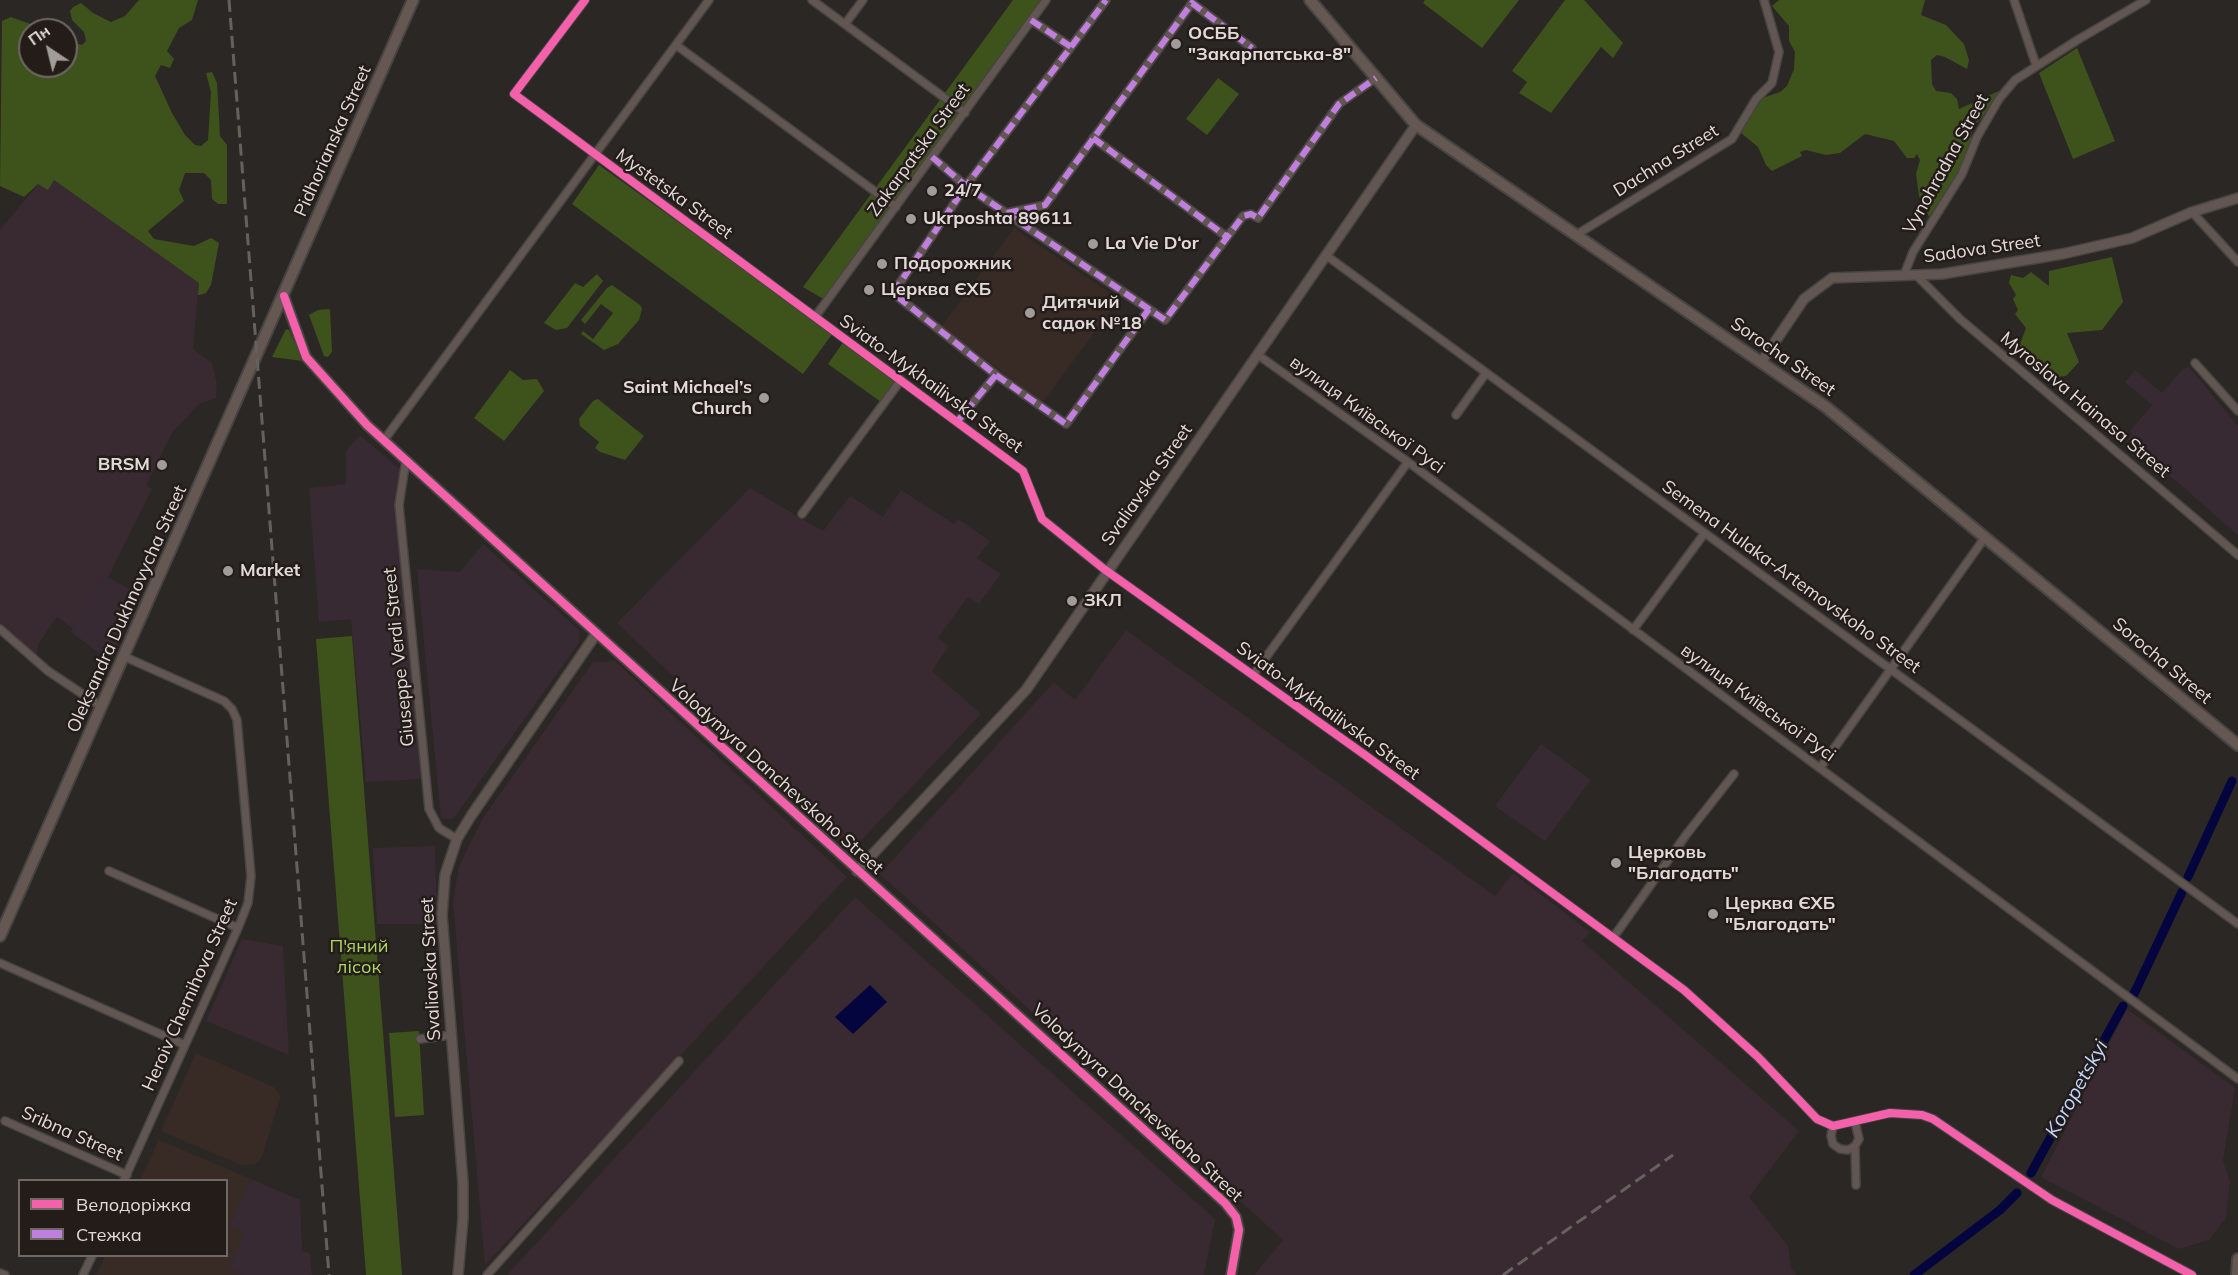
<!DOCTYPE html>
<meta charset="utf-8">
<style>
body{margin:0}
#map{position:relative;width:2238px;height:1275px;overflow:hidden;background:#2b2725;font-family:Mulish,sans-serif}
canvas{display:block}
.legend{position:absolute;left:18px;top:1179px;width:210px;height:78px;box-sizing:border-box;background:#241c19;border:2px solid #6f6865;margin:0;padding:8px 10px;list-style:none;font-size:18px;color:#e0dad8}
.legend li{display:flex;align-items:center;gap:12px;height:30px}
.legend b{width:30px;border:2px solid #6f6865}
.north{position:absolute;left:18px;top:18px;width:60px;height:60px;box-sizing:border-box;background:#241c19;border:2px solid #6f6865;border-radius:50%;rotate:325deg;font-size:16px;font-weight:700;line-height:24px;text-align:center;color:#e0dad8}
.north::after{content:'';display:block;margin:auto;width:21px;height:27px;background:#a19b99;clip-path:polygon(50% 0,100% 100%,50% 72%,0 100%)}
</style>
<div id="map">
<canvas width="2238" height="1275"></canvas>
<ul class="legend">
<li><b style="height:8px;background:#f560ab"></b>Велодоріжка</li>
<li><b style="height:8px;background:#c07fdc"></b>Стежка</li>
</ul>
<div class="north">Пн</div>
</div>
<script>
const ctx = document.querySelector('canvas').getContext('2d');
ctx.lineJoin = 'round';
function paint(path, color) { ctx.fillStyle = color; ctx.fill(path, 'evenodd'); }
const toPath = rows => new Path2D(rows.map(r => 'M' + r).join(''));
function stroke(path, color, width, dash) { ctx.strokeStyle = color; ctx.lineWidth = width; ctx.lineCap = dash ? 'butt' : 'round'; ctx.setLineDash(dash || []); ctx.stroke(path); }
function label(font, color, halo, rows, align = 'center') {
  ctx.font = font + ' Mulish,sans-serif'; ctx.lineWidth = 5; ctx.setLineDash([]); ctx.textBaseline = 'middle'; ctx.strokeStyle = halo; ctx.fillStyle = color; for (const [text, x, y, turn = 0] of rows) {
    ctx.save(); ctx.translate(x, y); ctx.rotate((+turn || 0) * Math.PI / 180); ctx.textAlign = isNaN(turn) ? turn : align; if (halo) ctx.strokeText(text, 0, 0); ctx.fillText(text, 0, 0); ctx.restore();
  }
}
const commercial = toPath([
 [2189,367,2238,426,2238,535,2128,439,2132,434,2130,431,2152,405,2125,382,2135,370,2162,393,2183,369],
 [360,435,402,471,396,503,422,779,366,782,351,619,319,622,309,488,346,484,346,451],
 [483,544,580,631,579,643,453,819,441,819,417,569,460,572],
 [104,575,138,594,110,661,71,632],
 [1541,744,1591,780,1545,841,1495,806],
 [435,846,437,924,377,924,373,848],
 [251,1179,300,1200,302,1251,310,1253,312,1275,243,1275,229,1267,244,1233,229,1226]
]);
const industrial = toPath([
 [54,180,199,283,193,349,212,363,217,384,216,398,199,404,172,433,146,485,152,489,108,577,104,575,73,629,57,617,38,644,37,656,0,624,0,230,38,184],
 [750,488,823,531,850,496,883,517,901,490,954,524,958,519,990,541,977,558,1001,574,979,604,968,597,938,638,949,646,932,671,981,714,854,848,617,623],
 [1126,630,1495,896,1513,873,1590,932,1582,941,1799,1131,1749,1197,1788,1246,1791,1267,1796,1275,1254,1275,1283,1240,880,874,1054,682,1075,700],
 [615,661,847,877,485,1265,453,903,459,866,483,818,593,662],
 [855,897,1215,1219,1204,1275,507,1275],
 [242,939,283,946,289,1055,206,1021],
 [2127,1009,2235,1088,2223,1160,2230,1182,2226,1218,2209,1240,2179,1249,2041,1177]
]);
const built = toPath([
 [1014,228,1119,299,1042,403,942,326],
 [196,1053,274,1087,279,1093,280,1098,262,1157,256,1164,241,1165,161,1131],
 [159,1140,251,1179,229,1226,245,1232,229,1267,243,1275,96,1275,105,1256,226,1256,226,1180,140,1180]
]);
const green = toPath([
 [139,0,198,0,192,20,179,28,167,51,174,59,170,68,161,65,155,76,172,113,185,135,195,145,201,146,208,140,211,92,206,73,212,72,217,83,220,136,227,145,227,204,218,204,212,199,211,180,204,173,185,173,179,190,184,201,148,231,154,239,194,246,211,238,219,243,211,285,206,293,200,295,198,295,199,283,54,180,48,190,38,184,24,197,0,186,2,21,11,17,47,30,30,30,30,66,66,66,66,41,82,45,86,41,84,32,72,20,70,11,73,7,81,3,93,13,111,22,125,16],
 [1013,0,1043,0,825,300,803,287],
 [1425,0,1519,0,1482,48,1423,3],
 [1565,0,1584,0,1623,43,1613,58,1601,47,1551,113,1519,93,1527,82,1512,71],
 [1779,0,1925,0,1921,15,1946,25,1964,44,1969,60,1967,69,1945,57,1937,55,1931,60,1932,84,1936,91,1951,93,1957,99,1959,109,1999,91,1982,118,1972,127,1971,140,1961,169,1929,217,1919,196,1916,174,1920,160,1917,154,1914,158,1907,158,1894,141,1865,134,1840,153,1826,155,1806,150,1800,152,1802,156,1772,171,1766,165,1758,147,1741,133,1739,127,1754,101,1780,92,1787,86,1794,69,1795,52,1789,41,1789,26,1772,6],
 [2077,48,2115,141,2073,159,2039,73],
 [1218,78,1239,94,1207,135,1186,119],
 [599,165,833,333,803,374,572,204],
 [2112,257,2123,302,2102,330,2067,333,2079,362,2066,376,2056,377,2045,367,2034,363,2019,347,2026,328,2015,314,2018,310,2013,299,2016,295,2009,283,2011,275,2023,278,2031,272,2049,286,2049,271],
 [597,274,603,281,567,328,556,330,544,323,575,283,583,287],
 [612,285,640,305,642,309,639,320,618,344,604,350,581,334,583,331,593,339,613,313,601,304,585,324,581,320,607,288],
 [330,309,332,352,328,357,324,356,309,315,318,310],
 [286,329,289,330,303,361,272,357],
 [844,341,897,381,881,402,828,364],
 [510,370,523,380,537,379,544,391,504,441,474,418],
 [598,399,644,436,625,460,600,452,595,448,599,442,580,426,579,419,593,401],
 [352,636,402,1275,366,1275,316,639],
 [419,1031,424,1115,395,1117,389,1033]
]);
const water = toPath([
 [870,985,887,1002,853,1034,835,1017]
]);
const canal = toPath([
 [2188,877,2232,781],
 [2134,994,2182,892],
 [2031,1173,2123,1006],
 [1914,1275,2000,1210,2017,1193]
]);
const minor = toPath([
 [585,0,514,94,1023,471,1042,519,1104,569,1365,755,1684,990,1758,1057,1817,1119,1833,1126,1890,1113,1922,1115,1933,1119,2052,1200,2192,1275],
 [812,0,965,113],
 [2014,0,2036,65],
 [1031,20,1071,47,966,186,1165,320,1243,216,1251,214,1258,218,1339,104,1376,78],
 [845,24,863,0],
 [676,45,896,207],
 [1071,47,1106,0],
 [1093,138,1227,237],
 [932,157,966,186,893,293,996,375,957,422],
 [2192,212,2238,262],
 [1007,213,1045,205,1192,3,1252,48],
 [1576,235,1732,139,1756,99,1772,83,1779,52,1764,0],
 [1327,256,2238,924],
 [1904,275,1913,252,1962,174,1977,137,1999,99,2015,80,2079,39,2146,0],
 [1916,275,1960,319,2238,555],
 [815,317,1046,0],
 [1258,355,1408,462,2238,1079],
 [2195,363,2238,411],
 [996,375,1066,424,1149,309],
 [1456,415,1486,373],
 [384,440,709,0],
 [406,460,399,505,429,809,439,828,457,839],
 [802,514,901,380],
 [0,629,48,671,102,707],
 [1633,630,1704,534],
 [123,656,224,701,232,709,237,720,251,876,248,903,238,928,124,1180],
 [1253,675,1408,462],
 [1820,768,1986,536],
 [109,871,238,928],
 [1613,938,1686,835,1734,774],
 [0,963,185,1045],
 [420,1039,452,1035],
 [5,1121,127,1175],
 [1833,1126,1831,1136,1833,1144,1840,1149,1848,1150,1855,1146,1859,1139,1855,1122],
 [1855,1146,1856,1185],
 [0,1273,5,1275],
 [83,1275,92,1256],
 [487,1275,679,1061]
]);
const tertiary = toPath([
 [284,296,306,357,367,425,1225,1203,1236,1217,1239,1230,1231,1275],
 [1762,361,1804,299,1832,278,1942,274,2062,254,2132,238,2192,212,2238,198],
 [857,871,1026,690,1416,125],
 [458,1275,463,1219,463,1183,442,915,445,875,457,839,471,816,596,634]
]);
const secondary = toPath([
 [1310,0,1416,125,1826,407,2238,745],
 [0,936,413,0],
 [2237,1275,2238,1259]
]);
const rail = toPath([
 [229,0,329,1275],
 [1503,1275,1673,1155]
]);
const quiet = toPath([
 [1031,20,1071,47,966,186,1165,320,1243,216,1251,214,1258,218,1339,104,1376,78],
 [1071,47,1106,0],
 [1093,138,1227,237],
 [932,157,966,186,893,293,996,375,957,422],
 [1007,213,1045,205,1192,3,1252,48],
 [996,375,1066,424,1149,309]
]);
const cycleway = toPath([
 [585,0,514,94,1023,471,1042,519,1104,569,1365,755,1684,990,1758,1057,1817,1119,1833,1126,1890,1113,1922,1115,1933,1119,2052,1200,2192,1275],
 [284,296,306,357,367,425,1225,1203,1236,1217,1239,1230,1231,1275]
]);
const markers = [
 [1176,44,6,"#a19b99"],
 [932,191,6,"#a19b99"],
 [911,219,6,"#a19b99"],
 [1093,244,6,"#a19b99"],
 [882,264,6,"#a19b99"],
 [869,290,6,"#a19b99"],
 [1030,313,6,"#a19b99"],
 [764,398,6,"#a19b99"],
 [162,465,6,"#a19b99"],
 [228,571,6,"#a19b99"],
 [1072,601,6,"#a19b99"],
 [1616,863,6,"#a19b99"],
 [1713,914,6,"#a19b99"]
];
const poiNames = [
 ["ОСББ",1188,34],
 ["\"Закарпатська-8\"",1188,55],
 ["24/7",944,191],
 ["Ukrposhta 89611",923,219],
 ["La Vie D‘or",1105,244],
 ["Подорожник",894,264],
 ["Церква ЄХБ",881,290],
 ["Дитячий",1042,303],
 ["садок №18",1042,324],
 ["Saint Michael’s",752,388,"right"],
 ["Church",752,409,"right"],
 ["BRSM",150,465,"right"],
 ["Market",240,571],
 ["ЗКЛ",1084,601],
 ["Церковь",1628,853],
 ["\"Благодать\"",1628,874],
 ["Церква ЄХБ",1725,904],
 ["\"Благодать\"",1725,925]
];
const streetNames = [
 ["Pidhorianska Street",333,141,-66],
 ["Zakarpatska Street",919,150,-54],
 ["Dachna Street",1666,161,-32],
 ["Vynohradna Street",1946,164,-61],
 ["Mystetska Street",674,194,36],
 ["Sadova Street",1982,249,-8],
 ["Sorocha Street",1783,357,35],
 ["Sviato-Mykhailivska Street",931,384,36],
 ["Myroslava Hainasa Street",2085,405,40],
 ["вулиця Київської Русі",1367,415,36],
 ["Svaliavska Street",1147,485,-55],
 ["Semena Hulaka-Artemovskoho Street",1791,577,36],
 ["Oleksandra Dukhnovycha Street",127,609,-66],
 ["Giuseppe Verdi Street",399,657,-96],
 ["Sorocha Street",2162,661,40],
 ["вулиця Київської Русі",1758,703,36],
 ["Sviato-Mykhailivska Street",1328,711,36],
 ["Volodymyra Danchevskoho Street",776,777,42],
 ["Svaliavska Street",431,969,-93],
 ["Heroiv Chernihova Street",190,995,-66],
 ["Volodymyra Danchevskoho Street",1137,1103,43],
 ["Sribna Street",72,1134,24]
];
const parkNames = [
 ["П'яний",359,947],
 ["лісок",359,968]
];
const waterNames = [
 ["Koropetskyi",2077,1089,-61]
];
paint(commercial, '#382a33');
paint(industrial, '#392931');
paint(built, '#382b26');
paint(green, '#3e521b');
paint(water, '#04043e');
stroke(canal, '#04043e', 9);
stroke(minor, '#474442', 10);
stroke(tertiary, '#474442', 12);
stroke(secondary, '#474442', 14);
stroke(minor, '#625652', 7);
stroke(tertiary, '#625652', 9);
stroke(secondary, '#655752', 10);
stroke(rail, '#67615e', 3, [12, 6]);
stroke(quiet, '#c07fdc', 6, [12, 6]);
stroke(cycleway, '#f560ab', 8);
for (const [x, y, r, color] of markers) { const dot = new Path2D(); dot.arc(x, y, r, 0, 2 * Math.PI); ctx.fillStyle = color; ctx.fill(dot); stroke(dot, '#241c19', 2); }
label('bold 18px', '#e0dad8', '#241c19', poiNames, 'left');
label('18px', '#e0dad8', '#241c19', streetNames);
label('18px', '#abd865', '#241c19', parkNames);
label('italic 20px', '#c0d5fe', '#241c19', waterNames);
</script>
